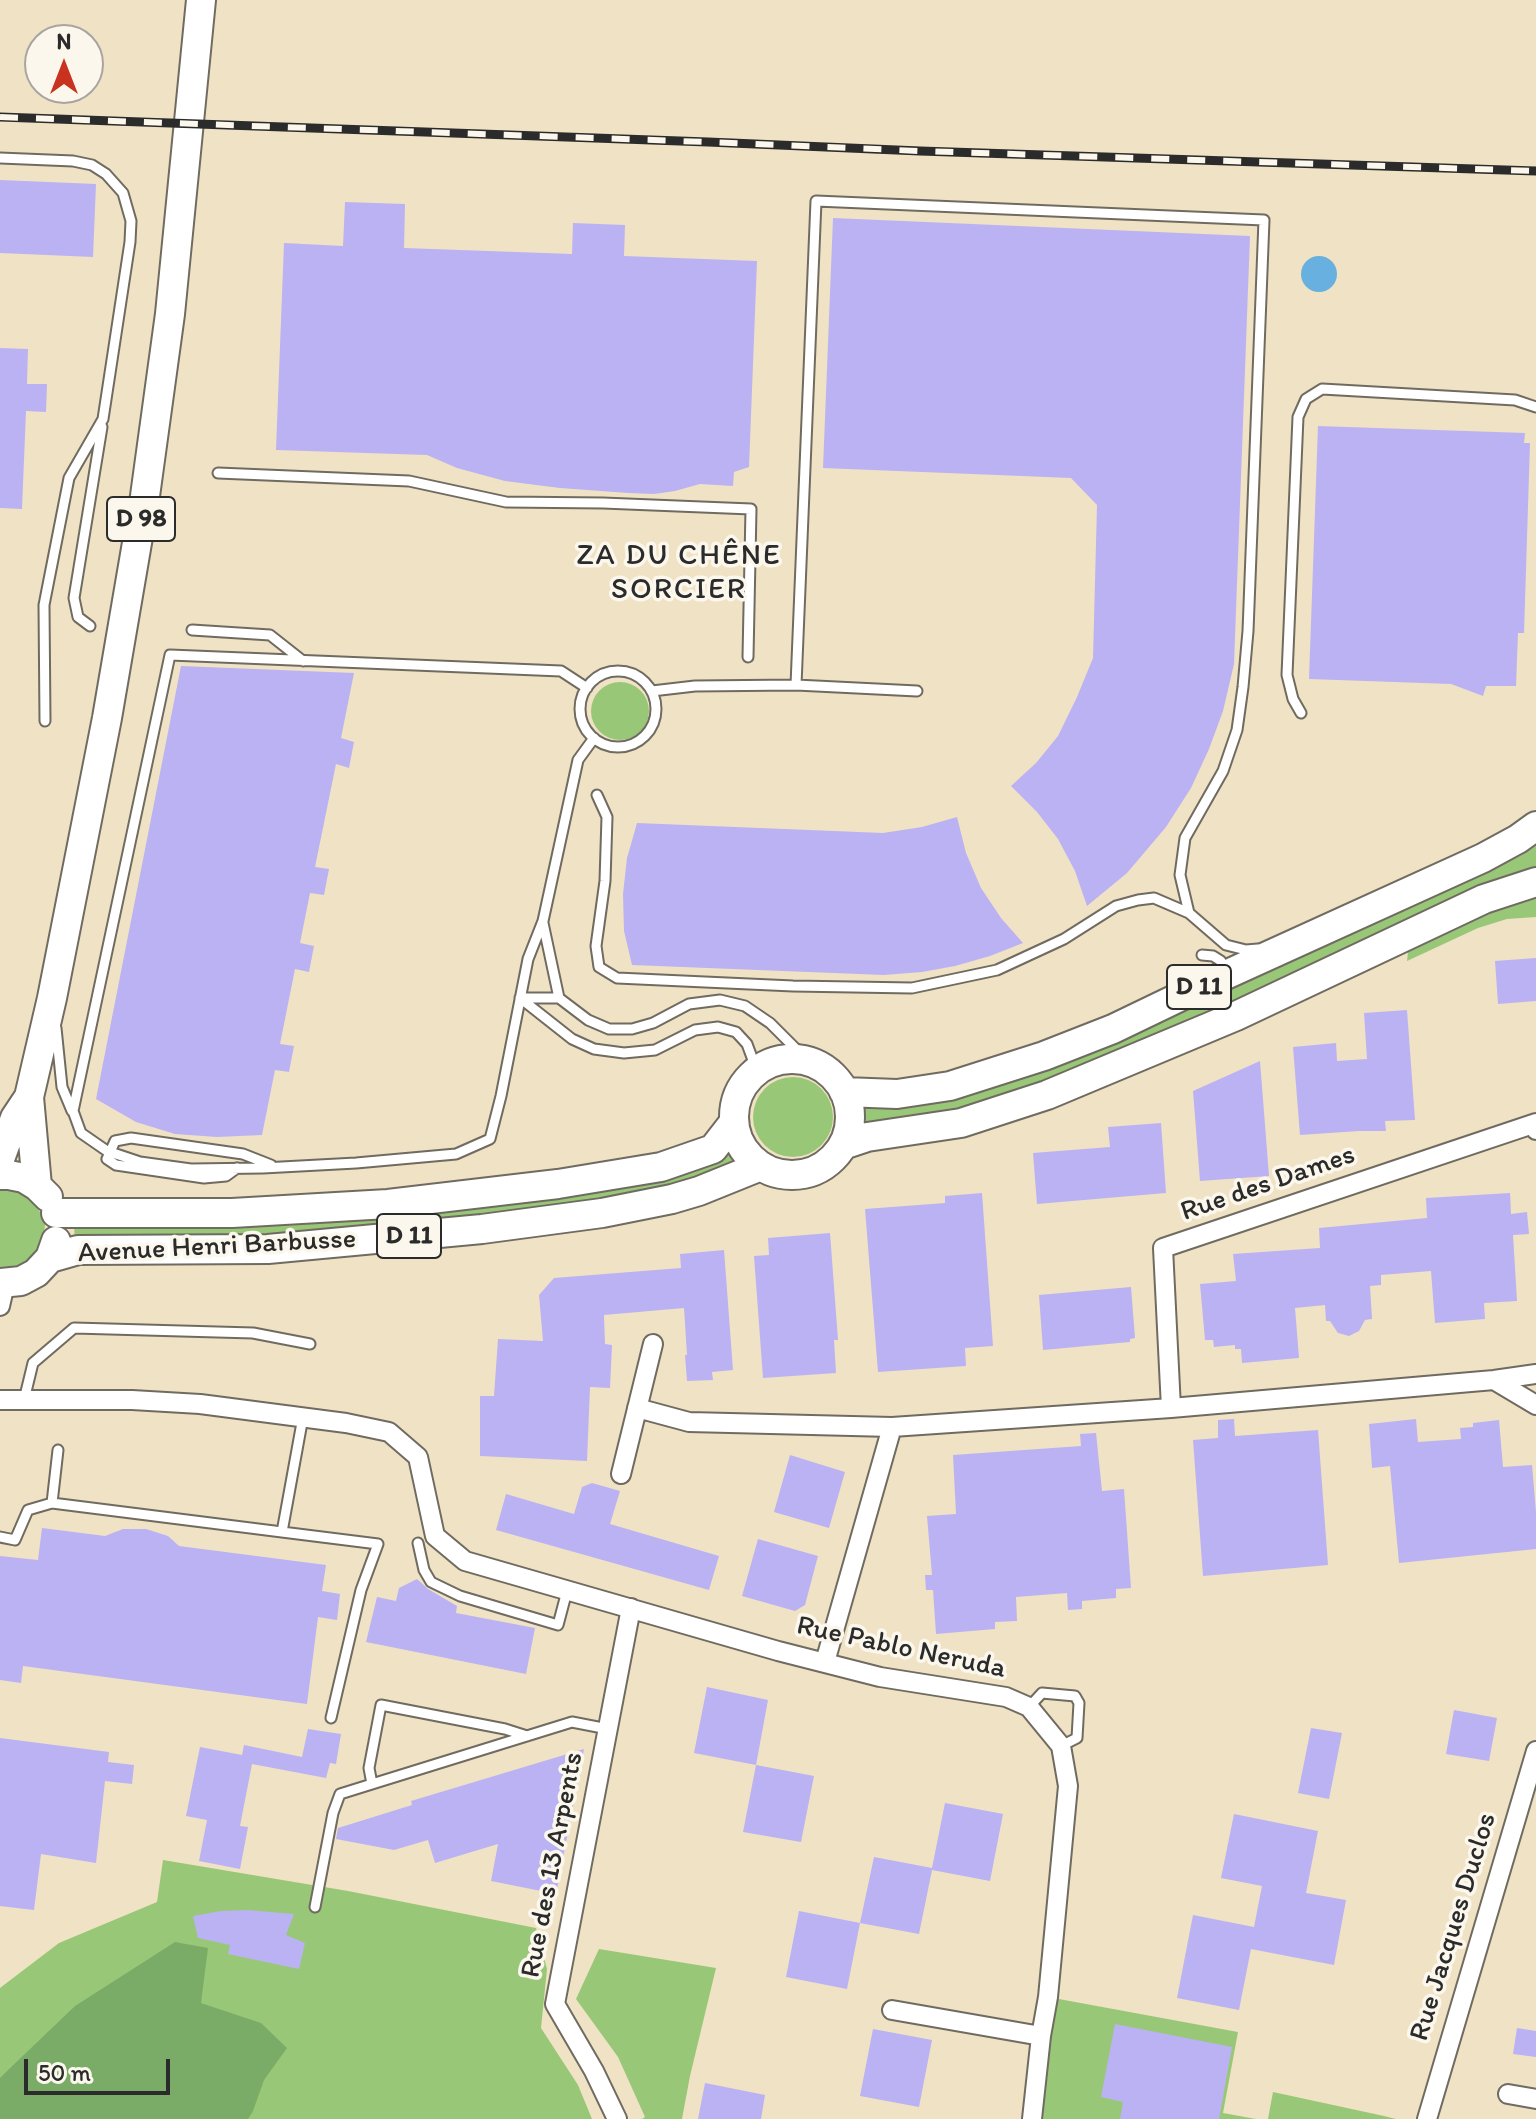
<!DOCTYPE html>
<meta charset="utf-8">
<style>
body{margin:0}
#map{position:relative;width:1536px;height:2119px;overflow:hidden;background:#f0e2c4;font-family:Itim,sans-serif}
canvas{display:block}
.north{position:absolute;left:24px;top:24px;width:80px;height:80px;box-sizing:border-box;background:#fbf7ec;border:2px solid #a8a59f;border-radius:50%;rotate:0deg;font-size:22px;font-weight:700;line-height:32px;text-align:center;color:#2b2b2b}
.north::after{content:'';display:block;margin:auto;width:28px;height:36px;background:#c8321e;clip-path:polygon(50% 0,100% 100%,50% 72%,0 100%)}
.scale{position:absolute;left:24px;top:2059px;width:146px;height:36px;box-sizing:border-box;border:4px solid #2b2b2b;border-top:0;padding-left:10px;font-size:24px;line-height:28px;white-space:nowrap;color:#2b2b2b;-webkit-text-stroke:6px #fbf7ec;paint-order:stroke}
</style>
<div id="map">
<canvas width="1536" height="2119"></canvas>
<div class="north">N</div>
<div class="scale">50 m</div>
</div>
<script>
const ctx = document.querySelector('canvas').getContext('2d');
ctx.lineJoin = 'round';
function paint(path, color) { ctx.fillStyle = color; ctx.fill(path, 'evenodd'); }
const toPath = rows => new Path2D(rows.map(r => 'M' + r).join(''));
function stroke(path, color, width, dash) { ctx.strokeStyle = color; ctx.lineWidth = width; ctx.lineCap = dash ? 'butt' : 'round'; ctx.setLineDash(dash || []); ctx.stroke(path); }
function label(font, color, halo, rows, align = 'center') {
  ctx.font = font + ' Itim,sans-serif'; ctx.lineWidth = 7; ctx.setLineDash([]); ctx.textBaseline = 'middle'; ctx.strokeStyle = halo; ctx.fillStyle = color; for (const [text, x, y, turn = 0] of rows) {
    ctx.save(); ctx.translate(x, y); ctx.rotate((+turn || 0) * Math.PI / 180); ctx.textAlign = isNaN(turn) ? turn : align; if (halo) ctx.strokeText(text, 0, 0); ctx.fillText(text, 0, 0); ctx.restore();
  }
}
const green = toPath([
 '591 711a29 29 0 1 1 58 0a29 29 0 1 1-58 0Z',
 [1536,846,1536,870,1185,1025,1059,1078,942,1117,864,1124,865,1104,941,1101,1008,1082,1087,1052,1520,856],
 [1536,898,1536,917,1507,919,1478,928,1407,961,1408,952,1504,907],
 '753 1117a40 40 0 1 1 80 0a40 40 0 1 1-80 0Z',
 [734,1143,746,1162,661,1192,532,1213,256,1239,75,1243,74,1225,283,1221],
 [10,1189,22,1194,33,1201,40,1212,45,1224,44,1238,40,1250,20,1269,0,1271,0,1190],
 [163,1860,348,1891,536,1928,547,1969,541,2028,578,2085,592,2119,0,2119,0,1988,59,1943,157,1902],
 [599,1949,716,1968,690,2076,682,2119,642,2119,645,2117,618,2057,576,1999],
 [1048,1997,1238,2032,1223,2113,1256,2119,1032,2119],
 [1273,2092,1384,2116,1396,2119,1268,2119]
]);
const forest = toPath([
 [175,1942,208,1948,201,2003,261,2023,287,2048,264,2080,253,2111,248,2119,0,2119,0,2078,7,2071,75,2006]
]);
const water = toPath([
 '1301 274a18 18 0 1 1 36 0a18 18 0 1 1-36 0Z'
]);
const building = toPath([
 [0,180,96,184,93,257,0,253],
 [345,202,405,204,404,248,572,254,573,223,625,225,624,256,757,261,749,467,734,472,733,486,700,484,675,491,654,494,628,493,560,488,505,481,457,468,427,455,276,450,284,243,343,246],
 [833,218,1250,236,1234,664,1223,711,1209,749,1191,788,1166,827,1127,873,1087,906,1075,871,1058,839,1037,812,1011,786,1036,763,1058,736,1077,697,1093,658,1097,505,1071,478,823,468],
 [0,348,28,349,27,384,47,384,46,412,26,411,22,509,0,508],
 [1318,426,1525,433,1524,443,1530,443,1524,633,1518,633,1516,686,1486,686,1483,696,1451,684,1309,679],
 [181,666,354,673,341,738,354,742,349,768,336,764,315,867,329,869,324,895,310,893,300,943,314,946,309,972,295,969,280,1044,294,1046,289,1072,275,1070,262,1135,217,1137,175,1134,136,1122,96,1099],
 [957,817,966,853,981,888,1001,918,1023,943,990,956,955,966,922,972,884,975,632,965,624,931,623,894,627,858,637,823,883,833,922,827],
 [1536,958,1536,1001,1498,1004,1495,961],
 [1407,1010,1415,1120,1385,1121,1386,1131,1359,1131,1300,1135,1293,1047,1336,1043,1337,1061,1367,1059,1364,1013],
 [1260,1061,1269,1176,1200,1181,1193,1091],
 [1161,1123,1166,1193,1037,1204,1033,1153,1110,1147,1108,1127],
 [982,1193,993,1346,965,1348,966,1366,878,1372,865,1209,945,1203,945,1196],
 [1510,1193,1511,1214,1527,1212,1529,1234,1513,1235,1517,1301,1484,1303,1485,1319,1435,1323,1431,1271,1381,1275,1381,1285,1370,1286,1372,1319,1365,1320,1359,1331,1349,1336,1338,1333,1330,1321,1326,1321,1325,1305,1295,1308,1299,1358,1242,1363,1241,1349,1235,1349,1235,1345,1214,1347,1213,1340,1205,1340,1200,1284,1236,1281,1233,1254,1320,1248,1319,1228,1427,1218,1426,1198],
 [830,1233,838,1340,834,1340,836,1373,763,1378,754,1256,769,1255,768,1238],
 [724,1250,733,1370,712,1372,713,1380,687,1381,685,1355,687,1355,684,1308,604,1315,605,1344,612,1345,610,1388,590,1387,587,1461,480,1456,480,1396,494,1396,498,1339,543,1341,539,1295,554,1278,681,1268,680,1254],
 [1131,1287,1135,1338,1130,1339,1130,1342,1043,1350,1039,1295],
 [1234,1419,1235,1436,1318,1430,1328,1565,1203,1576,1193,1440,1218,1438,1218,1420],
 [1416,1419,1418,1442,1461,1439,1460,1428,1473,1427,1473,1423,1499,1420,1503,1467,1532,1465,1536,1512,1536,1549,1399,1563,1390,1466,1372,1468,1369,1424],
 [1096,1433,1102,1491,1124,1489,1131,1588,1116,1589,1116,1598,1082,1601,1082,1609,1068,1610,1067,1593,1016,1597,1017,1621,995,1622,995,1629,936,1634,933,1590,926,1590,925,1575,932,1575,927,1516,956,1514,953,1455,1081,1446,1080,1434],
 [790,1455,845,1472,829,1528,774,1512],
 [592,1483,620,1491,610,1524,719,1556,709,1590,496,1530,506,1494,574,1514,582,1487],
 [42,1528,105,1536,123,1529,146,1529,168,1536,179,1546,326,1565,322,1591,340,1594,337,1620,318,1617,307,1704,23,1666,21,1683,0,1680,0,1556,38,1560],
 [758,1539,818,1556,805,1605,795,1611,742,1596],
 [417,1579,428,1589,457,1606,456,1613,535,1628,526,1674,366,1642,377,1597,396,1601,399,1588],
 [707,1687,768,1700,756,1765,694,1753],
 [1454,1710,1497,1718,1489,1761,1446,1754],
 [1311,1728,1342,1733,1329,1799,1298,1793],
 [308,1729,341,1734,336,1764,330,1763,326,1778,252,1764,240,1826,248,1827,240,1869,199,1861,207,1820,186,1816,200,1747,242,1755,244,1745,302,1757],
 [0,1738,109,1752,108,1762,134,1765,132,1784,105,1781,96,1863,41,1854,34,1910,0,1906],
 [584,1749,556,1894,491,1881,498,1844,435,1863,428,1840,394,1850,336,1839,338,1828,412,1805,411,1801],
 [756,1765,814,1776,801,1842,743,1832],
 [945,1803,1003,1814,990,1881,932,1870,919,1934,860,1923,874,1857,932,1868],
 [1234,1814,1318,1831,1306,1893,1346,1900,1334,1965,1251,1949,1239,2010,1177,1998,1193,1915,1254,1927,1262,1886,1221,1878],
 [247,1910,294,1914,286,1935,305,1943,299,1969,228,1954,230,1945,198,1938,193,1916,221,1911],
 [799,1911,860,1923,847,1989,786,1977],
 [1115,2024,1232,2047,1219,2119,1120,2119,1123,2102,1101,2097],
 [1517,2028,1536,2031,1536,2057,1513,2054],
 [873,2029,932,2040,919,2107,860,2096],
 [705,2083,765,2095,761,2119,698,2119]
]);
const service = toPath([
 [0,158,73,161,92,165,106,174,123,193,131,221,130,242,103,419,69,478,44,605,45,721],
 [218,473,409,481,506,502,603,503,751,509,748,657],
 [90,626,78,617,74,598,102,427],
 [192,630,270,635,303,661],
 '580 709a38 38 0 1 1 76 0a38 38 0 1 1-76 0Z',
 [796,685,816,201,1264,220,1248,631,1243,687,1237,730,1223,771,1185,838,1180,875,1189,913,1226,945,1246,950,1258,949],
 [587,688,561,671,170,655,73,1111,81,1133,107,1151,140,1162,191,1169,263,1168,356,1163,456,1154,490,1139,501,1096,528,959,543,921,578,760,594,738],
 [652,691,695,686,796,685,917,691],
 [1301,713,1293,699,1287,675,1298,417,1306,399,1322,389,1515,400,1536,407],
 [597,795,607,817,605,881,596,946,599,967,617,978,793,986,912,988,997,970,1064,939,1116,906,1138,900,1154,898,1189,913],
 [543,923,559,998],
 [1202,955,1213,956,1221,961,1222,969,1220,973],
 [520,998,559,998,588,1020,609,1029,632,1029,653,1023,689,1004,720,1000,745,1006,770,1023,795,1048,816,1064],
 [520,998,572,1039,594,1049,624,1053,655,1050,695,1030,718,1027,736,1032,747,1044,757,1071],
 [56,1028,62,1087,72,1111],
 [237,1168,226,1176,204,1178,116,1165,107,1159,115,1141,131,1138,243,1154,271,1165],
 [24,1400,33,1363,74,1328,253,1333,310,1344],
 [52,1503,58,1450],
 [282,1532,378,1544,361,1590,331,1718],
 [0,1537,15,1540,28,1510,52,1503,282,1532,303,1417],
 [418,1543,424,1570,431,1582,460,1596,558,1625,567,1591],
 [1029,1707,1042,1693,1075,1696,1079,1703,1077,1738,1061,1746],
 [527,1736,505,1729,381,1705,369,1768,372,1784,572,1722,608,1729],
 [315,1907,333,1813,340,1794,372,1784]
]);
const minor = toPath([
 [0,1306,5,1284],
 [1494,1380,1536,1405],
 [0,1400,132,1400,200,1404,346,1423,389,1432,418,1457,435,1536,465,1561,778,1651,880,1677,1006,1697,1029,1707,1061,1746,1068,1786,1048,1997,1041,2036,1032,2119],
 [637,1408,689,1422,892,1427,1171,1408,1494,1380,1536,1374],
 [1171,1408,1163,1248,1536,1123,1536,1130],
 [621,1474,653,1344],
 [825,1662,892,1427],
 [892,2010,1041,2036],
 [1508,2094,1536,2099],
 [617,2119,594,2071,555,2004,631,1608],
 [1427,2119,1536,1751]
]);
const primary = toPath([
 '734 1117a58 58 0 1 1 116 0a58 58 0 1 1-116 0Z',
 [844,1092,897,1094,950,1086,1044,1056,1113,1029,1219,978,1483,858,1518,839,1536,826],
 [843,1145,867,1137,961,1123,1047,1095,1236,1016,1484,899,1536,882],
 [0,1159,15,1118,29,1097],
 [0,1175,9,1175,24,1178,37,1186,48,1197],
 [37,1186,29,1097,52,998,107,718,145,496,170,314,201,0],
 [56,1213,232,1213,388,1204,558,1184,661,1167,713,1149,734,1122],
 [50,1258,78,1250,268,1249,482,1229,602,1213,672,1199,699,1191,761,1166],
 [0,1283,21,1281,36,1273,50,1258,56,1241]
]);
const rail = toPath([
 [0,117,708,142,920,151,1536,171]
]);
const shields = [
 [141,519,68],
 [1199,987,64],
 [409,1236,64]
];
const shieldNames = [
 ["D 98",141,519],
 ["D 11",1199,987],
 ["D 11",409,1236]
];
const streetNames = [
 ["Rue des Dames",1268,1184,-19],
 ["Avenue Henri Barbusse",217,1247,-3],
 ["Rue Pablo Neruda",901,1648,12],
 ["Rue des 13 Arpents",553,1865,-79],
 ["Rue Jacques Duclos",1454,1927,-73]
];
const neighbourhoodNames = [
 ["ZA DU CHÊNE",679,556],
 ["SORCIER",679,590]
];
paint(green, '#98c877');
paint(forest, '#7aac68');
paint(water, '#67b0df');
paint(building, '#bbb2f3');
stroke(service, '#706b61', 13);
stroke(minor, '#706b61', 22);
stroke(primary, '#706b61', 32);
stroke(service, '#fff', 9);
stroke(minor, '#fff', 18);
stroke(primary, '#fff', 28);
stroke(rail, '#2b2b2b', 9);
stroke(rail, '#fbf7ec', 6, [18]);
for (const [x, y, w] of shields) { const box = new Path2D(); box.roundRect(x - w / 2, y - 22, w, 44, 6); ctx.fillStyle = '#fbf7ec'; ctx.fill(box); stroke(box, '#2b2b2b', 2); }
label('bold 26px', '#2b2b2b', null, shieldNames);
label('28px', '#2b2b2b', '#fbf7ec', streetNames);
ctx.letterSpacing = '2px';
label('30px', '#2b2b2b', '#fbf7ec', neighbourhoodNames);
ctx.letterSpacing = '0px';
</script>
